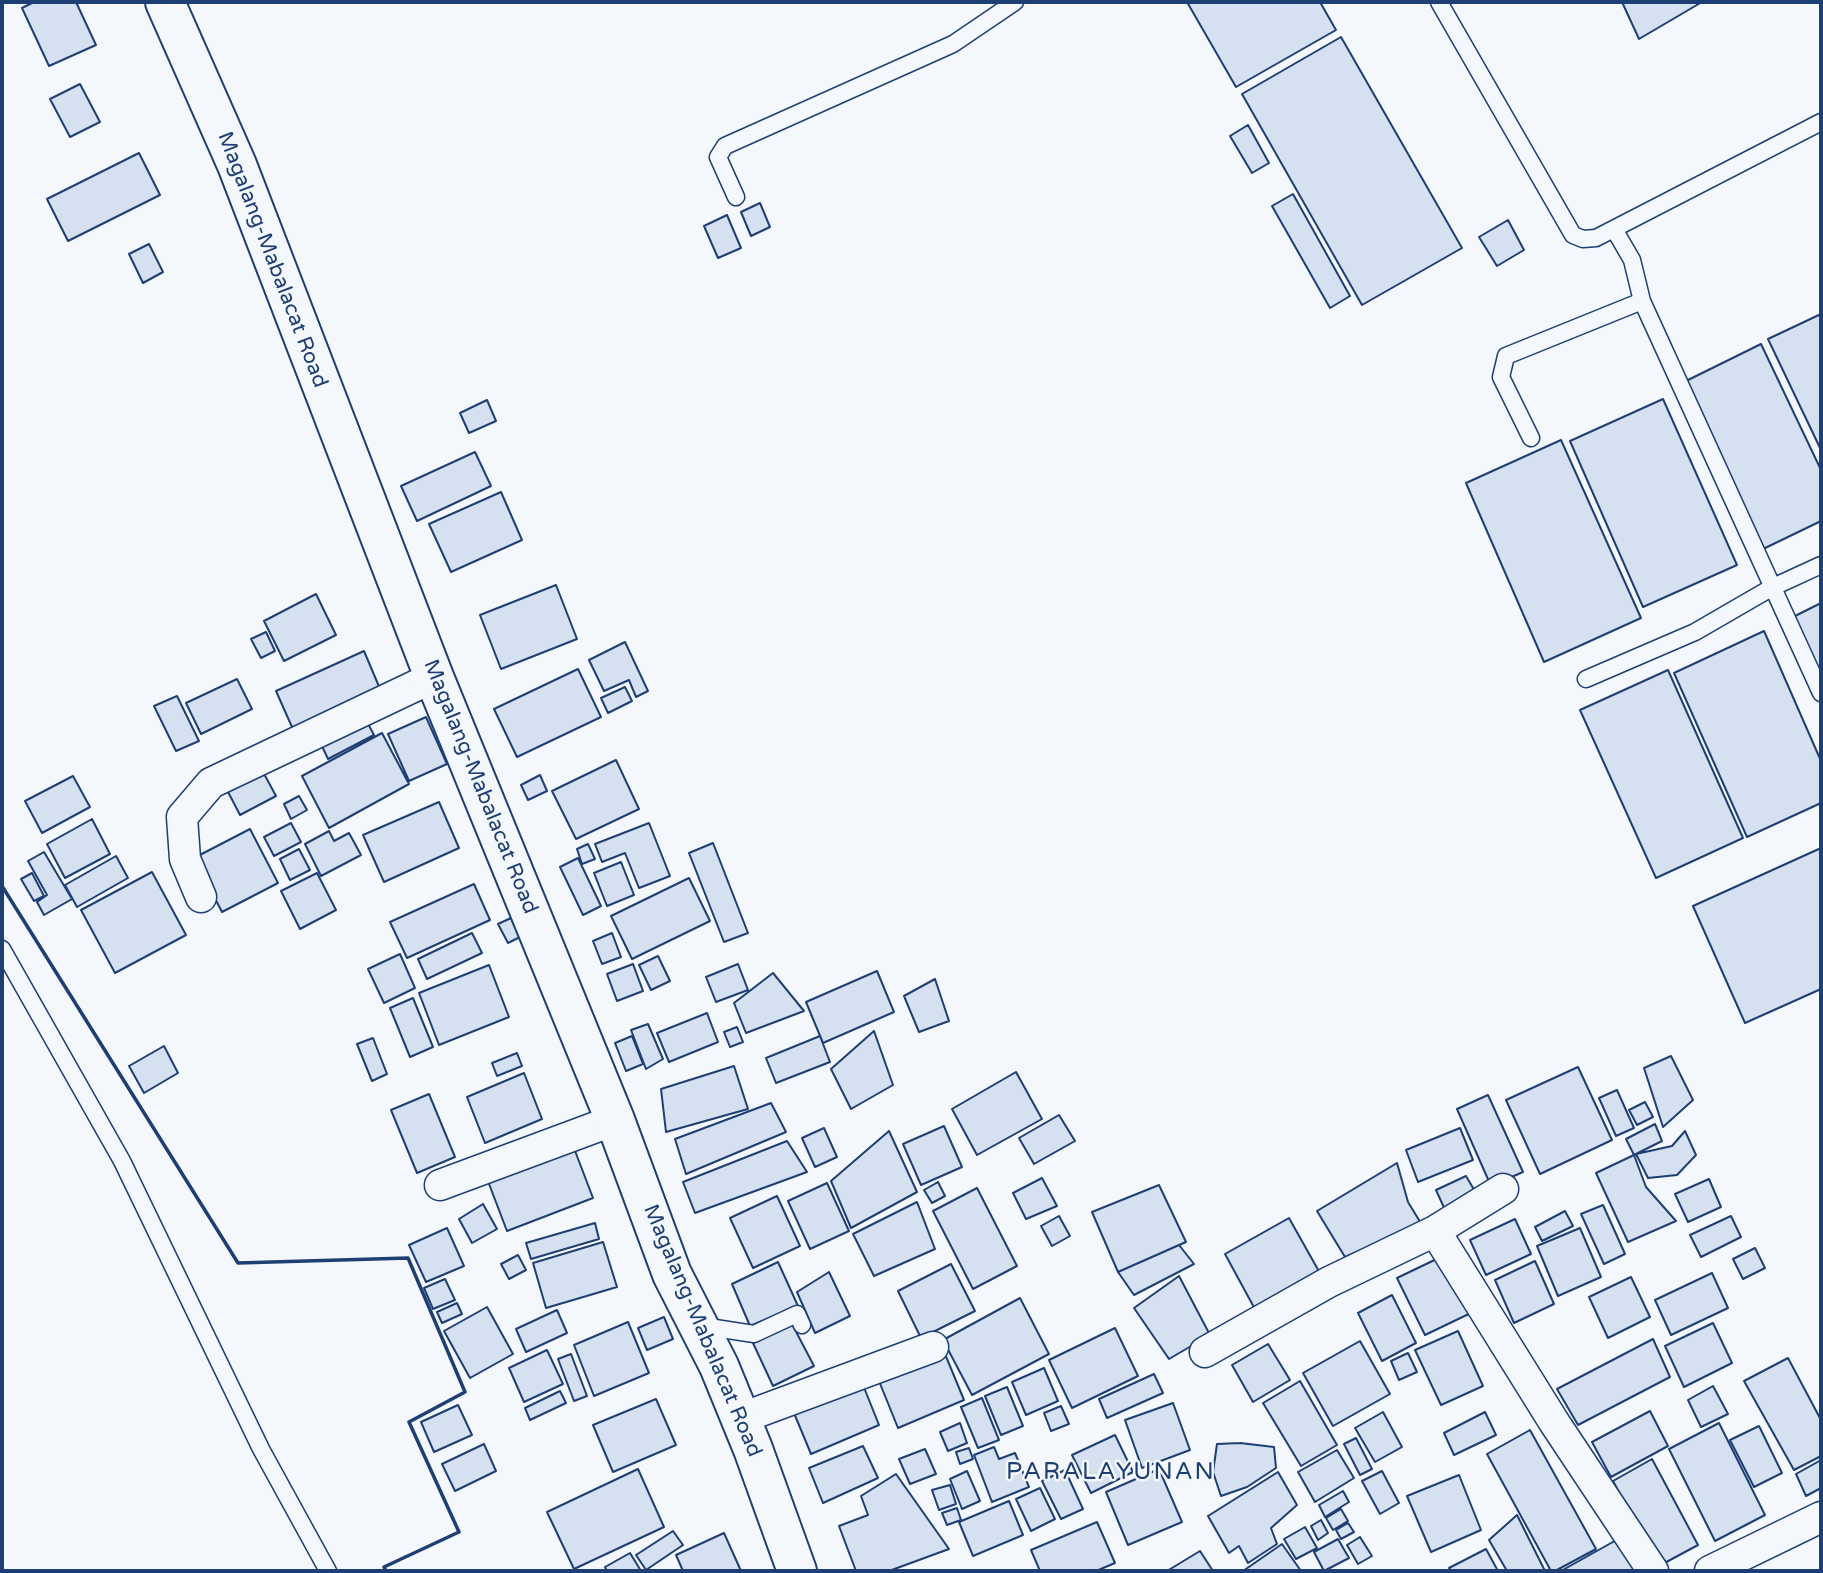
<!DOCTYPE html>
<style>
body{margin:0}
#map{position:relative;width:1823px;height:1573px;overflow:hidden;background:#f4f7fb;font-family:"Varela Round",sans-serif}
canvas{display:block}
.frame{position:absolute;inset:0;border:4px solid #1d3f73;pointer-events:none}
</style>
<div id="map">
<canvas width="1823" height="1573"></canvas>
<div class="frame"></div>
</div>
<script>
const ctx = document.querySelector('canvas').getContext('2d');
ctx.lineJoin = 'round';
function paint(path, color) { ctx.fillStyle = color; ctx.fill(path, 'evenodd'); }
const toPath = rows => new Path2D(rows.map(r => 'M' + r).join(''));
function stroke(path, color, width, dash) { ctx.strokeStyle = color; ctx.lineWidth = width; ctx.lineCap = dash ? 'butt' : 'round'; ctx.setLineDash(dash || []); ctx.stroke(path); }
function label(font, color, halo, rows, align = 'center') {
  ctx.font = font + ' "Varela Round",sans-serif'; ctx.lineWidth = 5; ctx.setLineDash([]); ctx.textBaseline = 'middle'; ctx.strokeStyle = halo; ctx.fillStyle = color; for (const [text, x, y, turn = 0] of rows) {
    ctx.save(); ctx.translate(x, y); ctx.rotate((+turn || 0) * Math.PI / 180); ctx.textAlign = isNaN(turn) ? turn : align; if (halo) ctx.strokeText(text, 0, 0); ctx.fillText(text, 0, 0); ctx.restore();
  }
}
const building = toPath([
 [34,2,76,2,96,45,49,66,22,8,34,2],
 [1187,2,1320,2,1336,30,1236,87,1187,2],
 [1622,2,1702,2,1639,39,1622,2],
 [1341,37,1462,248,1362,305,1242,94,1341,37],
 [80,84,100,122,70,137,50,99,80,84],
 [1248,125,1269,163,1252,173,1230,136,1248,125],
 [139,153,160,195,68,241,47,199,139,153],
 [1293,194,1350,296,1330,308,1272,206,1293,194],
 [760,203,770,227,751,236,741,212,760,203],
 [727,215,741,248,718,258,704,226,727,215],
 [1508,220,1524,250,1497,266,1479,237,1508,220],
 [149,244,163,272,143,283,129,254,149,244],
 [1821,314,1821,450,1768,339,1821,314],
 [1761,344,1821,470,1821,521,1761,550,1682,383,1761,344],
 [1663,399,1737,565,1643,607,1570,441,1663,399],
 [487,400,496,421,469,433,460,413,487,400],
 [1561,440,1641,618,1544,662,1466,483,1561,440],
 [475,452,491,486,417,521,401,486,475,452],
 [501,492,522,540,451,572,429,524,501,492],
 [556,585,577,639,501,669,480,615,556,585],
 [316,594,336,635,284,661,264,621,316,594],
 [1821,603,1821,681,1791,618,1821,603],
 [1764,631,1821,761,1821,803,1747,837,1674,673,1764,631],
 [266,632,275,651,261,658,251,639,266,632],
 [625,642,648,691,636,697,629,680,604,691,589,660,625,642],
 [364,651,383,696,296,736,276,691,364,651],
 [578,669,601,717,517,757,494,709,578,669],
 [1668,670,1743,838,1656,878,1580,710,1668,670],
 [237,679,252,709,201,734,186,703,237,679],
 [625,687,632,701,608,713,601,698,625,687],
 [177,696,199,741,176,751,154,706,177,696],
 [426,717,447,764,409,781,388,734,426,717],
 [366,720,374,735,328,759,321,744,366,720],
 [382,733,409,784,329,828,302,776,382,733],
 [616,760,639,809,576,839,552,791,616,760],
 [262,770,276,796,240,815,226,788,262,770],
 [540,775,547,791,528,800,521,785,540,775],
 [73,776,90,807,42,833,25,801,73,776],
 [299,796,307,810,291,819,284,804,299,796],
 [439,802,459,848,384,882,363,835,439,802],
 [92,819,110,854,65,878,47,844,92,819],
 [291,823,301,842,274,856,264,837,291,823],
 [649,823,670,876,639,888,625,853,602,862,595,844,649,823],
 [250,829,278,883,222,912,194,858,250,829],
 [329,831,334,841,349,833,361,855,321,876,305,844,329,831],
 [713,843,748,933,724,942,689,853,713,843],
 [588,844,595,859,582,864,577,849,588,844],
 [1821,848,1821,989,1745,1023,1693,906,1821,848],
 [299,849,310,870,290,880,280,859,299,849],
 [44,852,72,899,44,915,37,902,47,895,28,861,44,852],
 [116,856,128,878,77,907,65,885,116,856],
 [578,858,601,906,583,915,560,867,578,858],
 [621,862,634,895,607,906,594,873,621,862],
 [152,872,186,935,115,973,81,910,152,872],
 [32,873,44,896,34,901,21,879,32,873],
 [317,873,336,910,300,929,281,891,317,873],
 [689,878,710,921,632,959,611,916,689,878],
 [474,884,490,920,407,958,390,922,474,884],
 [511,918,520,937,508,943,498,924,511,918],
 [472,933,482,953,427,979,418,959,472,933],
 [612,933,621,957,602,964,593,941,612,933],
 [400,954,415,988,384,1003,368,969,400,954],
 [658,956,670,981,651,990,639,965,658,956],
 [633,964,643,991,617,1001,607,974,633,964],
 [738,964,748,990,716,1002,706,977,738,964],
 [489,965,509,1017,439,1045,419,993,489,965],
 [877,971,894,1012,823,1043,806,1002,877,971],
 [773,973,804,1011,746,1033,734,1003,773,973],
 [935,979,949,1021,919,1032,904,996,935,979],
 [413,998,433,1047,410,1057,390,1008,413,998],
 [707,1013,718,1042,669,1062,657,1033,707,1013],
 [648,1024,663,1059,646,1069,631,1030,648,1024],
 [737,1027,743,1042,730,1047,724,1032,737,1027],
 [874,1031,893,1085,851,1109,831,1069,874,1031],
 [632,1036,643,1064,626,1071,615,1043,632,1036],
 [820,1036,830,1062,776,1083,766,1058,820,1036],
 [373,1038,387,1074,372,1081,357,1044,373,1038],
 [164,1046,178,1073,144,1093,129,1066,164,1046],
 [517,1053,522,1066,497,1076,492,1063,517,1053],
 [1671,1056,1693,1100,1663,1127,1644,1068,1671,1056],
 [734,1066,748,1109,666,1132,661,1089,734,1066],
 [1578,1067,1612,1140,1540,1174,1506,1100,1578,1067],
 [1016,1072,1042,1119,977,1155,952,1109,1016,1072],
 [524,1073,542,1119,485,1143,467,1097,524,1073],
 [1617,1090,1634,1128,1616,1136,1599,1098,1617,1090],
 [429,1094,455,1157,417,1173,391,1110,429,1094],
 [1488,1095,1523,1172,1491,1186,1457,1109,1488,1095],
 [1645,1102,1653,1117,1637,1125,1629,1110,1645,1102],
 [771,1103,786,1132,686,1174,675,1139,771,1103],
 [1059,1115,1075,1141,1034,1164,1019,1138,1059,1115],
 [1655,1124,1662,1141,1634,1155,1626,1139,1655,1124],
 [944,1126,962,1167,921,1185,903,1144,944,1126],
 [824,1128,837,1157,815,1167,802,1138,824,1128],
 [1460,1128,1473,1160,1418,1182,1406,1150,1460,1128],
 [889,1131,917,1192,851,1228,831,1181,889,1131],
 [1685,1131,1696,1155,1677,1175,1648,1178,1636,1154,1672,1146,1685,1131],
 [787,1141,807,1172,695,1213,683,1182,787,1141],
 [572,1143,593,1198,507,1231,486,1176,572,1143],
 [1634,1155,1646,1187,1676,1221,1628,1242,1596,1173,1634,1155],
 [1397,1163,1408,1202,1422,1225,1345,1257,1317,1211,1397,1163],
 [1466,1176,1476,1193,1446,1212,1436,1190,1466,1176],
 [1042,1178,1057,1206,1026,1219,1013,1193,1042,1178],
 [1709,1179,1721,1207,1688,1222,1675,1194,1709,1179],
 [938,1182,945,1196,932,1203,924,1190,938,1182],
 [827,1183,849,1231,810,1249,788,1201,827,1183],
 [1159,1185,1186,1242,1118,1272,1092,1212,1159,1185],
 [977,1188,1017,1266,973,1289,933,1211,977,1188],
 [777,1196,800,1246,753,1268,730,1218,777,1196],
 [917,1202,935,1249,874,1276,853,1234,917,1202],
 [483,1204,497,1229,472,1243,459,1219,483,1204],
 [1603,1205,1625,1254,1604,1264,1581,1214,1603,1205],
 [1565,1211,1573,1226,1542,1241,1535,1227,1565,1211],
 [1059,1216,1070,1236,1052,1246,1041,1226,1059,1216],
 [1731,1216,1741,1237,1701,1257,1690,1235,1731,1216],
 [1289,1218,1321,1275,1256,1311,1225,1254,1289,1218],
 [1515,1219,1531,1254,1486,1275,1470,1240,1515,1219],
 [595,1223,599,1239,531,1259,526,1243,595,1223],
 [447,1228,464,1266,426,1282,409,1245,447,1228],
 [1580,1228,1601,1277,1558,1296,1537,1246,1580,1228],
 [603,1242,617,1287,546,1308,533,1263,603,1242],
 [1179,1245,1194,1264,1134,1295,1118,1272,1179,1245],
 [1755,1248,1765,1268,1743,1279,1733,1259,1755,1248],
 [1447,1254,1475,1311,1425,1335,1397,1278,1447,1254],
 [518,1255,526,1270,509,1279,501,1264,518,1255],
 [1535,1261,1554,1304,1514,1323,1495,1280,1535,1261],
 [778,1262,798,1306,750,1326,732,1284,778,1262],
 [951,1264,975,1311,921,1338,898,1291,951,1264],
 [829,1272,850,1316,815,1333,797,1292,829,1272],
 [1712,1273,1728,1308,1671,1335,1655,1300,1712,1273],
 [1179,1276,1210,1335,1169,1359,1134,1308,1179,1276],
 [1631,1277,1650,1317,1608,1338,1589,1297,1631,1277],
 [445,1279,455,1300,433,1309,424,1288,445,1279],
 [1392,1295,1416,1343,1382,1361,1358,1313,1392,1295],
 [1020,1298,1049,1354,972,1395,943,1340,1020,1298],
 [457,1303,462,1314,442,1323,437,1312,457,1303],
 [487,1307,513,1354,470,1378,444,1331,487,1307],
 [557,1310,567,1333,526,1352,516,1329,557,1310],
 [664,1317,673,1339,647,1350,638,1328,664,1317],
 [628,1322,649,1373,594,1396,574,1345,628,1322],
 [1713,1323,1732,1363,1684,1387,1665,1346,1713,1323],
 [792,1324,814,1366,773,1386,753,1343,792,1324],
 [1115,1328,1138,1376,1072,1408,1049,1360,1115,1328],
 [1458,1331,1483,1386,1441,1405,1415,1350,1458,1331],
 [1653,1339,1670,1377,1578,1425,1557,1389,1653,1339],
 [1360,1341,1390,1394,1333,1426,1303,1373,1360,1341],
 [1268,1344,1290,1380,1253,1402,1232,1365,1268,1344],
 [547,1350,563,1384,524,1402,509,1368,547,1350],
 [1408,1353,1417,1372,1399,1380,1391,1361,1408,1353],
 [571,1354,587,1396,574,1401,558,1359,571,1354],
 [945,1354,964,1400,898,1428,879,1381,945,1354],
 [1788,1358,1821,1420,1821,1456,1794,1470,1744,1381,1788,1358],
 [1044,1368,1058,1401,1026,1415,1012,1382,1044,1368],
 [1154,1374,1163,1393,1107,1418,1099,1399,1154,1374],
 [1300,1381,1337,1445,1301,1466,1263,1403,1300,1381],
 [863,1385,879,1425,811,1454,794,1413,863,1385],
 [1713,1386,1728,1414,1701,1427,1688,1400,1713,1386],
 [1007,1387,1023,1426,1001,1435,985,1396,1007,1387],
 [560,1391,566,1403,530,1420,525,1408,560,1391],
 [982,1398,999,1440,978,1448,961,1407,982,1398],
 [656,1399,676,1445,613,1472,593,1425,656,1399],
 [1173,1403,1190,1450,1142,1468,1125,1420,1173,1403],
 [458,1405,472,1435,434,1452,421,1422,458,1405],
 [1061,1406,1069,1424,1051,1431,1044,1413,1061,1406],
 [1650,1411,1668,1446,1611,1477,1592,1442,1650,1411],
 [1383,1412,1402,1447,1375,1462,1355,1428,1383,1412],
 [1485,1412,1496,1435,1454,1455,1444,1433,1485,1412],
 [960,1423,967,1443,948,1451,940,1432,960,1423],
 [1719,1423,1765,1515,1715,1541,1669,1449,1719,1423],
 [1759,1426,1782,1473,1754,1487,1730,1440,1759,1426],
 [1530,1430,1596,1549,1555,1571,1551,1571,1487,1454,1530,1430],
 [1115,1435,1133,1472,1091,1493,1072,1455,1115,1435],
 [1356,1438,1372,1469,1360,1475,1344,1444,1356,1438],
 [1240,1443,1274,1447,1276,1468,1247,1487,1221,1496,1213,1472,1217,1444,1240,1443],
 [484,1444,496,1471,455,1491,442,1464,484,1444],
 [863,1446,878,1478,823,1503,809,1468,863,1446],
 [994,1447,999,1459,1015,1453,1029,1487,992,1502,974,1455,994,1447],
 [969,1448,973,1459,960,1464,956,1452,969,1448],
 [925,1449,936,1474,910,1484,899,1459,925,1449],
 [1337,1450,1354,1478,1315,1502,1298,1472,1337,1450],
 [1652,1459,1698,1545,1659,1566,1613,1481,1652,1459],
 [1821,1460,1821,1488,1806,1496,1796,1474,1821,1460],
 [638,1469,664,1527,574,1569,547,1512,638,1469],
 [1159,1469,1182,1522,1128,1545,1106,1492,1159,1469],
 [1065,1470,1083,1509,1061,1519,1042,1481,1065,1470],
 [967,1471,980,1501,962,1509,950,1479,967,1471],
 [1382,1471,1399,1503,1380,1514,1362,1481,1382,1471],
 [1278,1472,1297,1505,1271,1528,1277,1544,1248,1563,1239,1546,1229,1553,1208,1516,1278,1472],
 [896,1474,949,1549,889,1571,856,1571,839,1526,868,1515,861,1496,896,1474],
 [1459,1475,1481,1530,1431,1552,1407,1496,1459,1475],
 [950,1485,956,1504,939,1510,932,1490,950,1485],
 [1040,1488,1055,1519,1031,1531,1016,1499,1040,1488],
 [1343,1491,1349,1502,1325,1517,1319,1505,1343,1491],
 [1009,1501,1023,1535,973,1556,959,1522,1009,1501],
 [957,1508,961,1520,947,1525,942,1513,957,1508],
 [1341,1509,1348,1521,1333,1530,1326,1518,1341,1509],
 [1517,1515,1545,1571,1507,1571,1489,1540,1517,1515],
 [1321,1520,1328,1533,1318,1540,1311,1526,1321,1520],
 [1097,1522,1115,1563,1096,1571,1040,1571,1031,1550,1097,1522],
 [1348,1523,1354,1532,1341,1539,1336,1530,1348,1523],
 [1305,1527,1317,1548,1296,1559,1284,1539,1305,1527],
 [673,1531,683,1545,646,1570,636,1555,673,1531],
 [724,1533,741,1571,683,1571,676,1555,724,1533],
 [1360,1537,1372,1556,1358,1564,1347,1545,1360,1537],
 [1620,1538,1638,1571,1561,1571,1620,1538],
 [1338,1539,1349,1558,1324,1571,1314,1552,1338,1539],
 [1282,1544,1301,1571,1243,1571,1282,1544],
 [1486,1549,1498,1571,1451,1571,1449,1568,1486,1549],
 [1200,1551,1213,1571,1167,1571,1200,1551],
 [630,1553,641,1571,607,1571,605,1567,630,1553]
]);
const lane = toPath([
 [1439,2,1573,235,1583,239,1596,238,1821,122],
 [736,197,718,157,725,146,953,44,1015,2],
 [1614,229,1632,260,1642,301,1821,693],
 [1531,438,1501,377,1506,356,1642,301],
 [1586,679,1695,632,1771,588,1821,565],
 [2,949,122,1161,261,1449,328,1571],
 [702,1326,754,1334,797,1314,802,1325]
]);
const street = toPath([
 [201,897,185,859,182,817,211,783,434,677],
 [440,1185,615,1120],
 [1435,1231,1554,1422,1653,1571],
 [1205,1352,1329,1282,1435,1231,1503,1189],
 [739,1419,933,1347],
 [1710,1571,1821,1517]
]);
const primary = toPath([
 [165,2,237,165,434,677,615,1120,672,1274,719,1366,753,1449,797,1571]
]);
const wall = toPath([
 [2,886,238,1263,408,1258,465,1392,409,1422,459,1532,384,1567,386,1571]
]);
const streetNames = [
 ["Magalang-Mabalacat Road",272,260,69],
 ["Magalang-Mabalacat Road",480,787,68],
 ["Magalang-Mabalacat Road",702,1331,67]
];
const quarterNames = [
 ["PARALAYUNAN",1111,1473]
];
paint(building, '#d5e0f0');
stroke(building, '#1d3f73', 2);
stroke(lane, '#1d3f73', 19);
stroke(street, '#1d3f73', 33);
stroke(primary, '#1d3f73', 42);
stroke(lane, '#f4f7fb', 16);
stroke(street, '#f4f7fb', 30);
stroke(primary, '#f4f7fb', 38);
stroke(wall, '#1d3f73', 3.5);
label('21px', '#1d3f73', '#f4f7fb', streetNames);
ctx.letterSpacing = '2px';
label('24px', '#1d3f73', '#f4f7fb', quarterNames);
ctx.letterSpacing = '0px';
</script>
